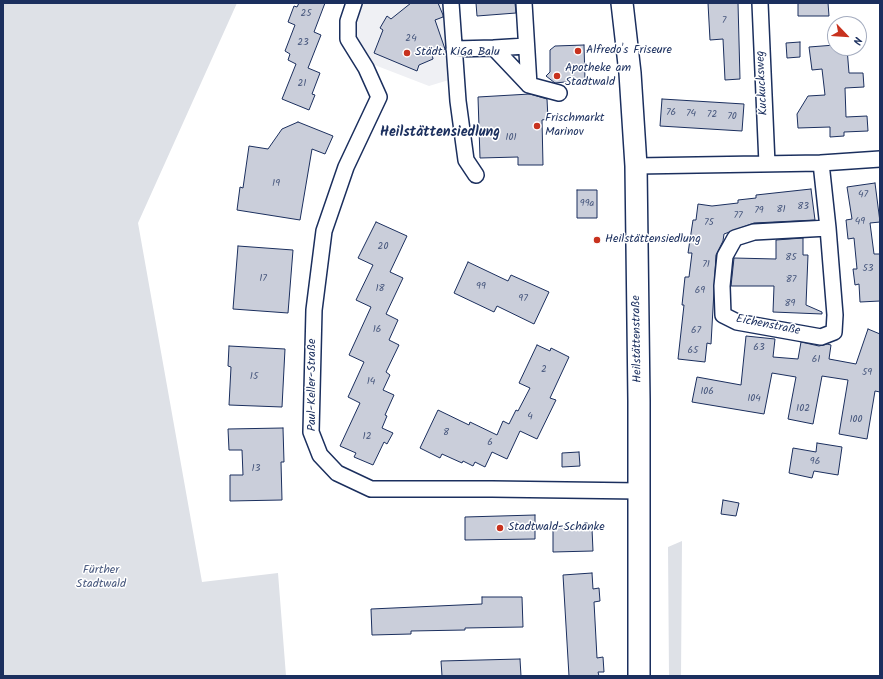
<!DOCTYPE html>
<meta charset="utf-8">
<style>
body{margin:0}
#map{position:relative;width:883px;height:679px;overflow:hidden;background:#fff;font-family:Kalam,sans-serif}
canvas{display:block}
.frame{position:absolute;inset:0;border:4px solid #1b2f5e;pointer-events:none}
.north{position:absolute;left:827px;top:16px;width:40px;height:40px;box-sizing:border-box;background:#fff;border:1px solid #a4acbf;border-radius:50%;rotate:115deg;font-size:11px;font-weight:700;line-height:16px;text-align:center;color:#1b2f5e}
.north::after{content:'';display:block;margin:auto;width:14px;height:18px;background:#c8321e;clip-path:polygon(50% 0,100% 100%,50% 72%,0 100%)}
</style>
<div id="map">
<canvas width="883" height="679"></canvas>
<div class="frame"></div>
<div class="north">N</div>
</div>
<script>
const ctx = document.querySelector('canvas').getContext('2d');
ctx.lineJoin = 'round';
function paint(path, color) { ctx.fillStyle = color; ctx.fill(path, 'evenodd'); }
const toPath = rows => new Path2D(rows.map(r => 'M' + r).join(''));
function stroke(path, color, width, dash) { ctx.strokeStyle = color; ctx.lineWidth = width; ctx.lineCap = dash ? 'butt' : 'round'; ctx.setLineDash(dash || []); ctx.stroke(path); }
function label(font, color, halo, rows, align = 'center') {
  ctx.font = font + ' Kalam,sans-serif'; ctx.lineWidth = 3; ctx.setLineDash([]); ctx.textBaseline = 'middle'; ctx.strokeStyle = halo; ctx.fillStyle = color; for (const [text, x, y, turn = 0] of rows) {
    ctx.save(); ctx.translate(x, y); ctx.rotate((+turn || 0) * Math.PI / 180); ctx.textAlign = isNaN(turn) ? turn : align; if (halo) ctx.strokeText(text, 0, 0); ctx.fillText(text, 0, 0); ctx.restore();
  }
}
const built = toPath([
 [360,3,446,3,452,79,429,86,372,64,358,42,353,20]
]);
const green = toPath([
 [3,3,237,3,138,223,202,582,278,573,286,676,3,676],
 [682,541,681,676,669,676,668,547]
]);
const building = toPath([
 [299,3,325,3,314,32,321,35,308,68,320,73,312,94,315,95,309,110,282,99,296,64,288,60,290,54,285,51,295,25,288,22,294,6,297,7,299,3],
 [411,3,438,3,443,15,443,17,435,20,445,49,432,54,433,59,419,65,417,71,374,53,383,30,380,28,387,16,391,19,411,3],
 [476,3,515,3,516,13,477,16,476,3],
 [708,3,738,3,740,79,725,80,723,39,710,40,708,3],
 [798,3,828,3,829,16,798,16,798,3],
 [800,42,800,57,787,58,786,43,800,42],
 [584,45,585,80,555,83,546,76,550,72,550,50,555,46,584,45],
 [835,45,835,48,847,48,849,73,863,73,864,87,845,88,846,117,867,116,868,131,844,132,844,136,830,137,830,127,798,128,797,114,808,96,825,95,822,69,812,70,809,47,835,45],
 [530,94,547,99,548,119,542,120,543,165,518,165,518,157,480,158,478,97,530,94],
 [662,99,744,104,742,131,660,126,662,99],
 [298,122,333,136,325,154,312,149,300,220,237,210,240,187,243,188,249,146,268,149,282,129,298,122],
 [875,183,880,222,870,223,874,254,880,254,880,301,860,302,859,284,855,285,853,269,857,269,854,238,848,239,846,220,852,219,847,187,875,183],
 [811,189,815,220,754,223,724,234,723,241,716,255,711,344,707,343,705,362,678,359,684,305,682,305,685,277,689,277,692,253,688,253,693,220,696,220,698,204,712,206,738,203,738,200,756,198,756,195,811,189],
 [577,190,597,190,597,218,577,218,577,190],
 [376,222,407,236,390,272,403,278,386,314,398,320,389,340,399,345,386,372,390,375,383,390,394,395,385,415,387,416,382,428,393,433,387,444,384,442,373,465,354,457,356,453,340,446,360,403,348,397,364,362,349,355,371,307,356,300,373,265,358,258,376,222],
 [803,238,803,255,808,255,806,305,822,312,822,314,773,312,774,286,731,286,734,258,776,259,776,240,803,238],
 [238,246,293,250,288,313,233,309,238,246],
 [468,262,508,281,511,275,549,292,534,324,497,306,494,312,454,293,468,262],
 [868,329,880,334,880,392,875,391,867,439,839,434,848,380,822,376,813,424,788,419,796,377,772,373,764,414,692,402,697,377,741,385,746,336,775,339,773,357,798,359,801,342,819,346,827,344,831,345,829,359,856,364,868,329],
 [537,345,550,351,551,348,569,357,550,398,556,400,537,439,520,431,507,459,492,452,485,467,475,462,473,466,463,461,462,463,442,454,440,458,420,448,438,410,469,425,470,422,497,435,503,421,509,424,516,410,518,411,530,388,519,383,537,345],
 [229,346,285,349,282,407,229,405,231,367,228,366,229,346],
 [283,428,284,462,281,462,282,500,230,501,230,475,243,475,242,450,229,450,228,429,283,428],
 [817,443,842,447,838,475,814,471,812,478,789,473,793,448,816,452,817,443],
 [579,452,580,466,562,467,562,453,579,452],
 [723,500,739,503,736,516,721,514,723,500],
 [535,515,535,539,465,540,465,517,535,515],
 [553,527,576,527,576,529,592,529,593,551,553,552,553,527],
 [592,573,593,589,599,588,600,601,594,602,597,658,603,657,604,672,598,672,599,676,569,676,563,575,592,573],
 [482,597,522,597,523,627,465,628,465,630,411,631,411,634,372,635,371,609,482,604,482,597],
 [520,659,521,676,442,676,441,661,520,659]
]);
const street = toPath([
 [354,3,348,21,348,39,366,68,379,97,346,167,324,231,314,310,311,432,320,455,337,473,371,489,492,489,639,491],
 [451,3,458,101,466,160,476,175],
 [524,3,529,85,559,93],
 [760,3,767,164],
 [526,46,494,48,529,85],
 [454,49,494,48],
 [821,163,828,228,835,315,834,332,821,337,737,322,723,315,722,286,725,256,735,238,754,232,828,228],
 [636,166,821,163,880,159]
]);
const secondary = toPath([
 [622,3,630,73,636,166,639,401,639,676]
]);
const markers = [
 [578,51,4,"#c8321e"],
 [407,53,4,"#c8321e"],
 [557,76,4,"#c8321e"],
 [537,126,4,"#c8321e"],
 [597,240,4,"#c8321e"],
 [500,528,4,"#c8321e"]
];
const numberNames = [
 ["25",306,14],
 ["7",724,21],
 ["24",411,39],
 ["23",303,43],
 ["21",302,84],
 ["76",671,113],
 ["74",691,114],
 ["72",712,115],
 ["70",732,117],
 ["101",511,138],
 ["19",276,184],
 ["47",863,195],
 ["99a",587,204],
 ["83",803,207],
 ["81",781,210],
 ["79",759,211],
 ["77",738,216],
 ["49",860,222],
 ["75",709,223],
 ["20",383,247],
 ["85",791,258],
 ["71",706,265],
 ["53",868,269],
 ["17",263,279],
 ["87",791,280],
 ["99",481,287],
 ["18",380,289],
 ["69",700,291],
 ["97",523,299],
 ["89",790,304],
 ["16",377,330],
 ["67",696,331],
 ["63",759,348],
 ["65",693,351],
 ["61",816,360],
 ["2",544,370],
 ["59",867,373],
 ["15",254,377],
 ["14",371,382],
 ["106",707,392],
 ["104",754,399],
 ["102",803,409],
 ["4",530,417],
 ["100",856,420],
 ["8",446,433],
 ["12",367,437],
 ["6",490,443],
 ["96",815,462],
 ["13",256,469]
];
const poiNames = [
 ["Alfredo's Friseure",586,51],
 ["Städt. KiGa Balu",415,53],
 ["Apotheke am",565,69],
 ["Stadtwald",565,83],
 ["Frischmarkt",545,119],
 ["Marinov",545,133],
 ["Heilstättensiedlung",605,240],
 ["Stadtwald-Schänke",508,528]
];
const streetNames = [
 ["Kuckucksweg",763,83,-93],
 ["Eichenstraße",768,326,11],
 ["Heilstättenstraße",638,339,-91],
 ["Paul-Keller-Straße",313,385,-90]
];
const parkNames = [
 ["Fürther",101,571],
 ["Stadtwald",101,585]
];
const quarterNames = [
 ["Heilstättensiedlung",440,134]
];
paint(built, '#eff0f4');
paint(green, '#dee1e7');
paint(building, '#caceda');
stroke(building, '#1b2f5e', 1);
stroke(street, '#1b2f5e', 18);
stroke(secondary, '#1b2f5e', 24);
stroke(street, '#fff', 15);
stroke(secondary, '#fff', 21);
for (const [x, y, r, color] of markers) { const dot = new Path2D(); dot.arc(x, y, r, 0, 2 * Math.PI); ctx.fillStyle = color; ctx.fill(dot); stroke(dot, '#fff', 1.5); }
label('10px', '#47577d', null, numberNames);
label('12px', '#1b2f5e', '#fff', poiNames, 'left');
label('12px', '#1b2f5e', '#fff', streetNames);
label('12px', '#4c5c80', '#fff', parkNames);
label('bold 14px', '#1b2f5e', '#fff', quarterNames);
</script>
